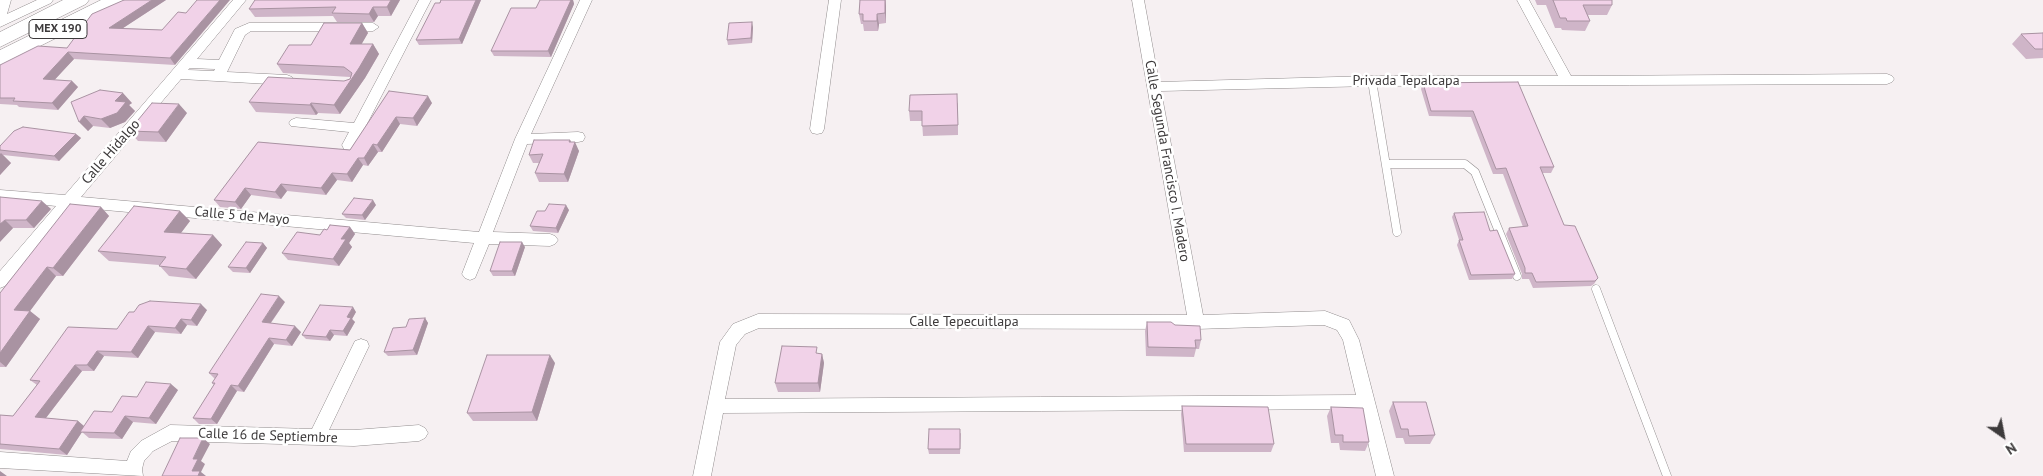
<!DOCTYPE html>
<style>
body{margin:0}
#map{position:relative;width:2043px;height:476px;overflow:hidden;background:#f6f0f2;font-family:"PT Sans",sans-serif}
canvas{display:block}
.north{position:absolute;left:1978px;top:411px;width:50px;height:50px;-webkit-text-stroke:4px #fff;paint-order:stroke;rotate:147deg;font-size:14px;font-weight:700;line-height:20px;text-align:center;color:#3d3a3b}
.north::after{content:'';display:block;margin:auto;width:18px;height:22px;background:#3d3a3b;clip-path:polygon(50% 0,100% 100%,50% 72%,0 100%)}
</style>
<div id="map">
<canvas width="2043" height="476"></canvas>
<div class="north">N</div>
</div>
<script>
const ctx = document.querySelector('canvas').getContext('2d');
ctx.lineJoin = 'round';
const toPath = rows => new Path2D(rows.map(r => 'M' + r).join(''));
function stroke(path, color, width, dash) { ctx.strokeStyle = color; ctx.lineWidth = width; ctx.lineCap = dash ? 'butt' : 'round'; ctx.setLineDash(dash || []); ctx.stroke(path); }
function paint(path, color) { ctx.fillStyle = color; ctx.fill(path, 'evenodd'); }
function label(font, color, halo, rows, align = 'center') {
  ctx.font = font + ' "PT Sans",sans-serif'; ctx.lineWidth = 5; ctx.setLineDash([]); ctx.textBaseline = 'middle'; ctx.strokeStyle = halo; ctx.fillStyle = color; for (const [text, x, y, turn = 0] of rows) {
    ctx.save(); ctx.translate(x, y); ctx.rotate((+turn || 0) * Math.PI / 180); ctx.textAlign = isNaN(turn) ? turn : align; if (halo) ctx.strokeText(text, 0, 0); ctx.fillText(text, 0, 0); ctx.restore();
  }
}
const service = toPath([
 [1372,81,1397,232],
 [1386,164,1465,164,1475,172,1517,276],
 [1596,289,1667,476]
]);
const minor = toPath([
 [0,0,11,0,7,14,37,0,53,0,51,3,0,27,0,0],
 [233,0,246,0,197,59,219,60,235,29,249,23,373,23,379,27,373,31,251,31,245,35,227,72,287,75,292,77,294,80,292,83,287,85,181,79,81,197,479,232,515,139,580,0,592,0,531,134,578,132,583,133,585,137,583,141,578,142,527,144,493,232,550,234,555,236,558,240,555,244,550,246,489,244,475,278,470,280,465,278,462,274,474,243,72,207,5,286,0,288,0,271,56,206,0,200,0,190,65,195,233,0],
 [190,68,215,69,214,71,188,70,190,68],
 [419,0,431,0,354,149,349,150,344,149,342,145,349,132,291,126,289,123,291,120,296,118,354,123,419,0],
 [829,0,841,0,824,129,822,133,817,134,812,133,810,129,829,0],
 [1132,0,1144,0,1159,82,1372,76,1558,76,1517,0,1529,0,1571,76,1887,74,1892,76,1894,79,1892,82,1887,84,1372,86,1161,91,1203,315,1325,311,1349,320,1359,340,1394,476,1376,476,1360,409,723,413,711,476,693,476,720,342,733,324,758,314,1187,315,1132,0],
 [1324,325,1337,330,1343,340,1356,395,725,399,736,345,745,334,759,328,1196,329,1324,325],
 [361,339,367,341,369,346,329,430,354,430,419,425,425,428,428,433,425,438,419,441,354,446,172,441,153,451,144,461,142,469,143,476,0,468,0,452,127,461,131,451,141,441,170,425,312,429,355,341,361,339]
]);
const primary = toPath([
 [63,0,89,0,86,4,0,47,0,32,63,0],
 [101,0,127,0,124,4,0,66,0,50,101,0]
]);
const wall = toPath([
 [124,0,166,0,123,28,162,30,175,65,74,59,54,80,72,81,78,87,58,110,19,107,17,105,0,104,0,65,67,48],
 [400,0,391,16,378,16,374,22,337,22,333,16,255,17,249,9],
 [441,0,481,0,462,44,419,45,416,40],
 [540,0,573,0,574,4,551,57,494,56,491,51,536,8],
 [860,0,886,0,886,23,879,24,878,31,864,31,863,24,861,24,859,14],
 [1535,0,1612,0,1612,5,1607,15,1588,15,1590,21,1585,31,1562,30,1561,28,1555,28,1546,5,1537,5],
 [362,23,368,33,361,44,373,44,379,54,365,78,340,114,318,113,316,115,256,112,249,102,344,81,350,79,350,77,283,73,277,64,311,45],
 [753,27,752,43,728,45,727,40],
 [2043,33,2043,58,2026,59,2012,44,2021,34],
 [1518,82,1554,167,1551,173,1542,173,1564,225,1598,278,1594,284,1591,286,1533,288,1529,279,1522,279,1522,274,1506,234,1509,228,1523,227,1503,174,1493,174,1471,117,1429,116,1421,89,1423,83],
 [389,91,432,103,417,126,400,124,382,152,378,152,368,166,363,165,352,182,337,180,326,195,287,191,281,199,251,195,241,209,220,207,214,200,258,142,350,150],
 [71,102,132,103,129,105,135,111,125,122,110,128,93,126,88,131],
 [958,103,958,135,923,136,922,121,910,121,909,111],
 [187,113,166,142,138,141,129,131],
 [76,134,81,138,59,161,3,155,11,163,0,175,0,146],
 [570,140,571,142,579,151,568,182,539,182,535,173,539,163,533,163,529,155],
 [0,197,51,209,34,228,13,228,4,237],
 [376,205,365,220,346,218,342,214],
 [101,207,109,216,63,276,56,276,30,311,40,319,6,367,0,367,0,293],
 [569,210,558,233,533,231,530,226,545,211],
 [180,211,190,221,181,233,213,235,222,245,196,279,169,276,159,265,109,261,98,251],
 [1454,213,1490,231,1515,274,1512,279,1469,280,1457,245,1459,240,1452,217],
 [350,227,355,234,349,243,352,247,339,266,288,260,282,253,320,235,327,230],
 [263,243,267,248,250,273,233,272,228,267],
 [525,247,515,276,493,276,490,271],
 [285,302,271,323,301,332,292,346,274,344,244,392,237,391,217,424,199,424,193,418,214,385,212,383,215,379,209,373],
 [207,310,197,326,187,325,181,334,155,332,138,358,104,356,94,371,82,371,46,418,78,421,84,426,112,412,137,397,178,390,156,424,133,422,122,439,89,438,82,432,67,455,0,449,0,415,13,416,37,385,30,380,117,329,134,312],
 [356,312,352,319,355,322,347,336,334,335,330,341,306,339,302,335],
 [425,318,428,323,417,355,388,356,384,352,406,327],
 [1147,322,1175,325,1201,340,1199,349,1196,349,1194,357,1146,356,1145,331],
 [819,353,822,354,824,363,820,392,778,392,775,383],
 [555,363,537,421,473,421,467,413],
 [1393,402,1435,435,1430,444,1405,444,1403,438,1396,438,1389,411],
 [1182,406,1274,444,1271,452,1184,452,1181,414],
 [1331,407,1369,442,1365,451,1340,450,1339,443,1331,443,1327,416],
 [961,433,960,454,929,454,928,449]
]);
const shadedWall = toPath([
 [152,0,166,0,114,34,109,28],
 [220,0,230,0,175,65,170,58],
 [391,0,400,0,391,16,387,7],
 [476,0,481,0,462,44,459,39],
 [571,0,573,0,574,4,551,57,548,51],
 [885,0,886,6,886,23,885,13],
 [373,7,378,16,374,22,369,14],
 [877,14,879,24,878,31,877,21],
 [752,22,753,27,752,43,751,38],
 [362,23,368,33,356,54,350,44],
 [373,44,379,54,365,78,340,114,334,105],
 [68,52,74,59,49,86,43,79],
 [72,81,78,87,58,110,52,103],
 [123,93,132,103,129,105,135,111,125,122,110,128,101,119,115,101],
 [428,96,432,103,417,126,413,118],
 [311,103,318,113,316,115,310,105],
 [179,104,187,113,166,142,158,132],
 [84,116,93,126,88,131,79,122],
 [396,117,400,124,382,152,377,145],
 [76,134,81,138,59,161,54,156],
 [570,140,573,147,575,142,579,151,568,182,564,174],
 [373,144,378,152,368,166,364,158],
 [1,153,11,163,0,175,0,154],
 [358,158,363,165,352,182,347,174],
 [332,173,337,180,326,195,321,188],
 [281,184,287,191,281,199,275,192],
 [245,188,251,195,241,209,235,202],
 [373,200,376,205,365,220,362,215],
 [42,201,51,209,34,228,26,220],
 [566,205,569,210,558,233,556,228],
 [101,207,109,216,63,276,53,268],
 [180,211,190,221,174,242,164,232],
 [5,220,13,228,0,242,0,224],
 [350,227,355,234,349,243,352,247,339,266,333,259,341,239],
 [213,235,222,245,196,279,186,269],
 [522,242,525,247,515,276,512,271],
 [263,243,267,248,250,273,246,268],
 [47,267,56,276,30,311,40,319,6,367,0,362,0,353,14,310],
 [279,296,285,302,267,328,262,322],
 [201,304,207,310,197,326,191,320],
 [353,307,356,312,352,319,355,322,347,336,343,331,347,317],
 [425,318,428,323,417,355,413,350],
 [181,319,187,325,181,334,175,328],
 [148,326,155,332,138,358,131,352],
 [295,326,301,332,292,346,286,340],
 [330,330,334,335,330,341,326,337],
 [269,338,274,344,244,392,238,386],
 [97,351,104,356,94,371,87,365],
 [822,354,824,363,820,392,818,383],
 [550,355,555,363,537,421,532,412],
 [75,365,82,371,42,423,35,417],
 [171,384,178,390,156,424,149,418],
 [231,385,237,391,217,424,211,419],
 [125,416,133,422,122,439,114,433],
 [78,421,85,427,80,432,82,432,67,455,59,449],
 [203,438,210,444,201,461,205,464,201,472,206,476,198,476,192,471,193,459],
 [0,471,7,476,0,476]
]);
const building = toPath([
 [124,0,152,0,109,28,162,30,178,12,186,13,197,0,220,0,170,58,68,52,43,79,72,81,52,103,13,101,15,98,0,98,0,65,38,46,67,48,92,14,124,0],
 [255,0,391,0,387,7,373,7,369,14,332,13,336,7,249,9,255,0],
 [441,0,476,0,459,39,416,40,435,3,440,3,441,0],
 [540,0,571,0,548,51,491,51,511,8,536,8,540,0],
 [860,0,885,0,885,13,877,14,877,21,863,21,863,14,859,14,860,0],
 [1553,0,1612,0,1612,5,1583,5,1590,21,1567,21,1566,18,1560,18,1553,0],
 [752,22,751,38,727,40,729,23,752,22],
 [324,23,362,23,350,44,373,44,359,68,334,105,311,103,310,105,249,102,268,77,344,81,350,79,352,73,344,67,277,64,289,45,311,45,324,23],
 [2043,33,2043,49,2035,49,2021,34,2043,33],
 [1518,82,1554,167,1540,167,1564,225,1575,226,1598,278,1595,281,1536,282,1532,273,1525,273,1525,268,1509,228,1528,226,1506,168,1496,169,1473,111,1431,111,1423,83,1518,82],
 [100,90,123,93,115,101,126,102,117,113,101,119,84,116,79,122,71,102,100,90],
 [389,91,428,96,413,118,396,117,377,145,373,144,364,158,358,158,347,174,332,173,321,188,281,184,275,192,245,188,235,202,214,200,258,142,350,150,389,91],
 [957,94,958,125,922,126,922,111,909,111,910,95,957,94],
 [152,103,179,104,158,132,129,131,152,103],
 [23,127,76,134,54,156,0,150,0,146,14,131,23,127],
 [534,140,570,140,569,142,575,142,564,174,535,173,543,154,529,155,534,140],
 [0,197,42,201,26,220,5,220,0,224,0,197],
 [354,198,373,200,362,215,342,214,354,198],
 [70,204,101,207,53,268,47,267,14,310,30,311,0,353,0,293,70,204],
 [549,204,566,205,556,228,530,226,537,211,545,211,549,204],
 [134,206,180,211,164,232,213,235,186,269,159,266,166,257,98,251,134,206],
 [1484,212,1490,231,1497,230,1515,274,1471,275,1459,240,1463,240,1454,213,1484,212],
 [330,225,350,227,341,239,346,239,333,259,282,253,297,232,320,235,324,229,327,230,330,225],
 [246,242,263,243,246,268,228,267,246,242],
 [500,242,522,242,512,271,490,271,500,242],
 [261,294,279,296,262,322,295,326,286,340,269,338,238,386,231,385,211,419,193,418,215,383,212,383,218,374,209,373,261,294],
 [150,301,201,304,191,320,181,319,175,328,148,326,131,352,97,351,87,365,75,365,35,417,78,421,59,449,0,444,0,415,13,416,40,381,30,380,68,327,117,329,129,312,134,312,139,305,150,301],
 [320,305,353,307,347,317,351,318,343,331,330,330,326,337,302,335,320,305],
 [425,318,413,350,384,352,393,328,406,327,409,319,425,318],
 [1147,322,1171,322,1175,325,1200,326,1201,340,1195,340,1196,348,1148,347,1147,322],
 [782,346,817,347,816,353,822,354,818,383,775,383,782,346],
 [487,355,550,355,532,412,467,413,487,355],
 [146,382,171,384,149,418,125,416,114,433,80,432,94,411,112,412,122,396,137,397,146,382],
 [1393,402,1426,402,1435,435,1409,436,1408,429,1401,429,1393,402],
 [1182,406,1268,407,1274,444,1186,444,1182,406],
 [1331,407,1363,408,1369,442,1343,442,1343,435,1335,435,1331,407],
 [929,429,960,429,960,449,928,449,929,429],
 [180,438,203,438,193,459,198,459,192,471,200,471,198,476,162,476,180,438]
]);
const shields = [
 [58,29,58]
];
const shieldNames = [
 ["MEX 190",58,29]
];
const streetNames = [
 ["Privada Tepalcapa",1406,81],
 ["Calle Hidalgo",111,152,-49],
 ["Calle Segunda Francisco I. Madero",1167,161,80],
 ["Calle 5 de Mayo",242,216,5],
 ["Calle Tepecuitlapa",964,322],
 ["Calle 16 de Septiembre",268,436,2]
];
stroke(service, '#918c8d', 9);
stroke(minor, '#918c8d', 1);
stroke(primary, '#918c8d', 1);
stroke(service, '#fff', 8);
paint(minor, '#fff');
paint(primary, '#fff');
paint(wall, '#cfb5c8');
paint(shadedWall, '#a993a2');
paint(building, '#f1d2e8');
stroke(building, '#a993a2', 1);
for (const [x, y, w] of shields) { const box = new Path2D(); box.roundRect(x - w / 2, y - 9.5, w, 19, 4); ctx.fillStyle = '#fff'; ctx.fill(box); stroke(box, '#3d3a3b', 1); }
label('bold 12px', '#3d3a3b', null, shieldNames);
label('14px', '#3d3a3b', '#fff', streetNames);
</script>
